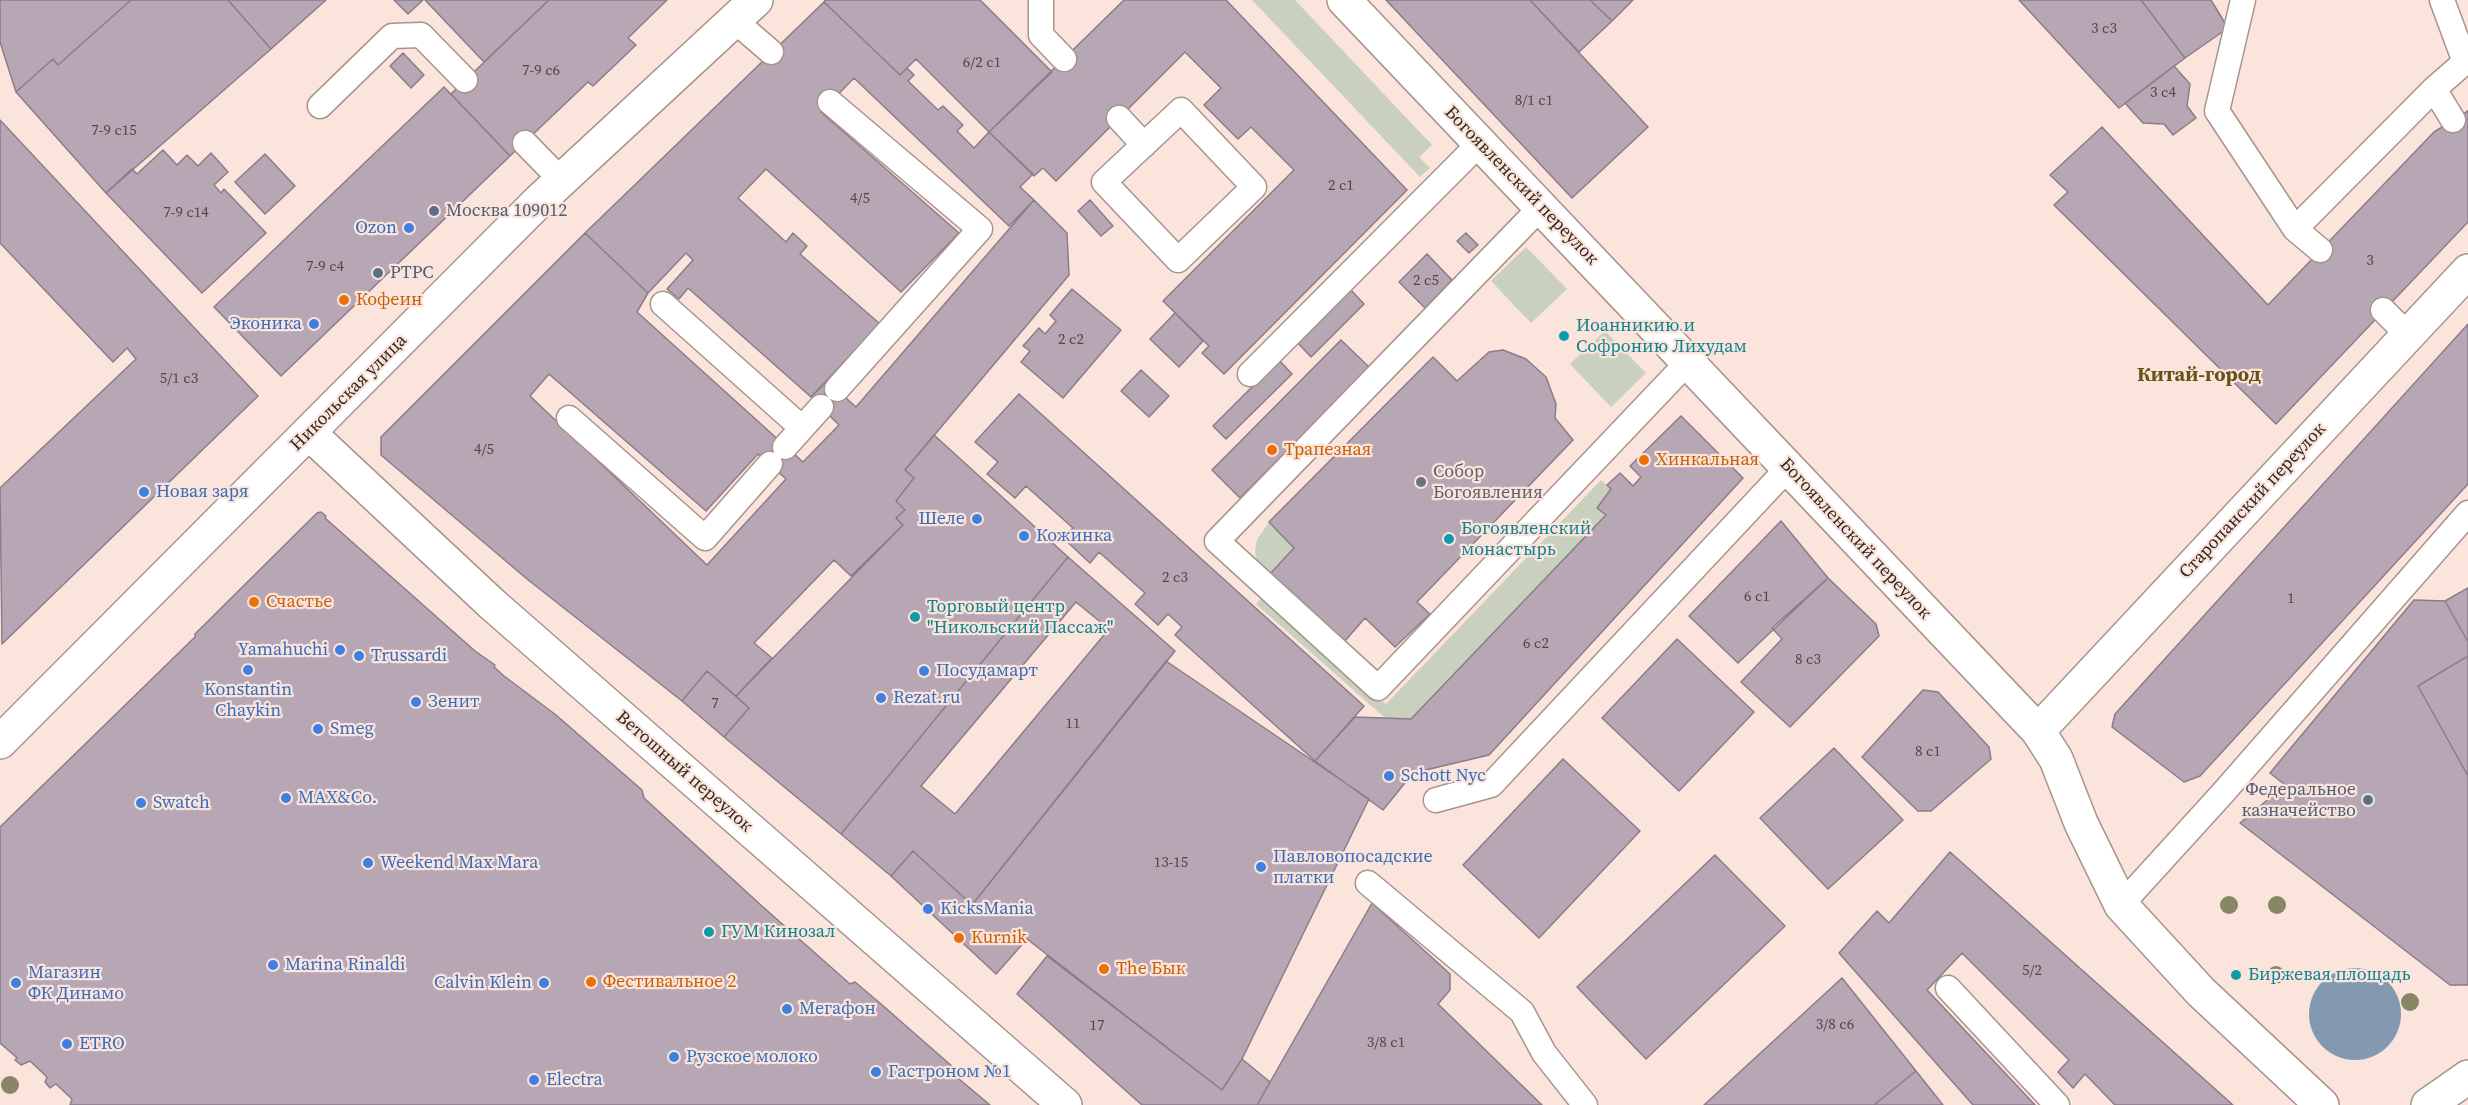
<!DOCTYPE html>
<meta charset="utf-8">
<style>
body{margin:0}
canvas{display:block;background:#fae4db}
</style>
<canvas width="2468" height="1105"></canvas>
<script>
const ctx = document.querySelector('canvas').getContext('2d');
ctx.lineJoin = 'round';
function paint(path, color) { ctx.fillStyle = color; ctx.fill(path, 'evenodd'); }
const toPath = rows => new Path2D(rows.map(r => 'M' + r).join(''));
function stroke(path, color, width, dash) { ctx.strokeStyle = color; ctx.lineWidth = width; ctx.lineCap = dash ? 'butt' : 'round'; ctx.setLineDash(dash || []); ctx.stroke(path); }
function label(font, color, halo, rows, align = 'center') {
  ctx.font = font + ' "Source Serif 4",serif'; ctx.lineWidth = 4.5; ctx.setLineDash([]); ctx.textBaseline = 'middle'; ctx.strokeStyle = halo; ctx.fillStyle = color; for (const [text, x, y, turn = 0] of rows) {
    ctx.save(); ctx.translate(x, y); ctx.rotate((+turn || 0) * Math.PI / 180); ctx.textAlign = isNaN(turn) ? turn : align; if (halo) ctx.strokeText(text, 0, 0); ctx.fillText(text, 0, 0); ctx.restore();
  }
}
const green = toPath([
 [1252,0,1295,0,1432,145,1419,157,1430,168,1420,177],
 [1526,247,1567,289,1531,323,1491,281],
 [1605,331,1646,373,1611,407,1570,364],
 [1601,480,1611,489,1597,507,1606,515,1411,719,1385,718,1256,604,1264,595,1386,704],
 [1269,522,1294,548,1270,574,1257,562,1255,551,1257,540]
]);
const water = toPath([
 '2309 1014a46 46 0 1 1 92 0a46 46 0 1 1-92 0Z'
]);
const building = toPath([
 [0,0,131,0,58,65,53,59,16,92,0,42,0,0],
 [131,0,228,0,271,49,106,193,16,92,53,59,58,65,131,0],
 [228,0,326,0,271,49,228,0],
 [394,0,423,0,408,14,394,0],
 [425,0,549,0,484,62,425,0],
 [549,0,667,0,628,38,636,45,593,86,588,82,510,156,451,94,549,0],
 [825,0,980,0,1052,72,989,132,916,59,900,75,824,2,825,0],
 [1124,0,1226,0,1407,190,1224,374,1202,353,1209,346,1163,301,1294,170,1251,127,1238,139,1204,105,1221,88,1185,52,1056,181,1043,168,1034,176,989,132,1124,0],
 [1386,0,1530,0,1648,127,1572,198,1386,0],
 [1530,0,1590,0,1612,21,1579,52,1530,0],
 [1590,0,1633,0,1612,21,1590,0],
 [2019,0,2141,0,2185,58,2119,108,2019,0],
 [2141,0,2211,0,2228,28,2185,58,2141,0],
 [824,2,900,75,907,68,914,75,908,81,938,110,943,106,963,125,957,131,974,148,989,132,1033,174,1020,187,1034,200,1009,226,854,78,821,112,959,233,901,292,766,169,738,198,786,242,793,233,807,246,800,254,880,324,811,397,688,288,679,299,667,289,693,260,686,253,648,293,585,233,824,2],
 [403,53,424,75,411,88,390,66,403,53],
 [2174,66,2190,84,2187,106,2196,118,2173,135,2164,124,2143,123,2125,103,2174,66],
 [444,87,510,156,281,376,214,307,444,87],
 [2468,111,2468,222,2276,424,2054,205,2068,192,2050,175,2102,127,2268,305,2434,132,2468,111],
 [0,120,258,396,2,644,0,488,136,359,127,348,113,362,0,243,0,120],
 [163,150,177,165,187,155,198,166,211,153,228,172,214,185,221,193,224,189,266,233,202,293,106,193,132,169,137,174,163,150],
 [265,154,295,186,265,214,235,182,265,154],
 [1034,200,1067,233,1069,275,905,470,914,478,896,501,905,510,896,518,903,525,851,576,834,560,754,643,772,658,736,696,707,671,682,701,527,579,381,455,381,437,585,233,648,293,637,312,803,462,839,425,811,397,827,381,856,407,1034,200],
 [549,374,706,511,758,454,786,479,707,565,530,396,549,374],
 [1090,200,1113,226,1101,236,1078,211,1090,200],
 [1466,233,1478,245,1469,253,1457,241,1466,233],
 [1427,254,1452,280,1425,308,1399,282,1427,254],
 [1072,289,1121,330,1063,398,1021,362,1030,351,1023,346,1039,328,1045,334,1056,321,1050,315,1072,289],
 [1350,289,1364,304,1311,357,1296,341,1350,289],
 [1175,313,1203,341,1179,367,1150,339,1175,313],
 [2468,324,2468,484,2200,776,2184,782,2112,727,2115,714,2468,324],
 [1341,340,1370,368,1240,498,1212,470,1341,340],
 [1503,350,1526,359,1546,377,1556,404,1555,418,1573,440,1417,602,1430,614,1395,647,1365,618,1344,642,1270,574,1294,548,1269,522,1433,357,1457,381,1489,352,1503,350],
 [1279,360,1292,374,1226,439,1213,426,1279,360],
 [1141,370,1169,396,1149,417,1121,391,1141,370],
 [1019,394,1364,706,1315,761,1175,635,1182,627,1168,614,1158,625,1135,604,1145,593,1099,552,1090,563,1063,538,1073,528,1026,486,1015,498,987,474,998,462,975,442,1019,394],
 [1681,416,1743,478,1489,755,1413,773,1383,810,1315,761,1355,717,1411,719,1606,515,1597,508,1611,489,1607,485,1620,473,1633,486,1641,477,1630,466,1681,416],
 [934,435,1068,557,841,834,724,737,749,708,736,696,903,525,896,518,905,510,896,501,914,478,905,470,934,435],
 [321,512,326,516,325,518,475,651,495,665,494,667,504,676,556,715,642,790,644,798,763,907,850,984,855,982,881,1004,962,1075,959,1079,990,1105,70,1105,72,1099,56,1084,50,1088,45,1082,47,1077,30,1061,21,1065,15,1060,17,1058,15,1056,0,1043,0,827,195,637,195,634,317,513,321,512],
 [1781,521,1828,578,1738,663,1689,616,1781,521],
 [1068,557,1175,651,972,905,913,851,891,876,841,834,1068,557],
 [1076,602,1109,629,955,814,921,786,1076,602],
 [1828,578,1876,624,1879,636,1790,727,1741,682,1782,639,1772,628,1828,578],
 [2468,588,2468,642,2445,601,2468,588],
 [2414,600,2445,601,2468,642,2468,656,2418,686,2468,776,2468,985,2450,985,2240,823,2285,785,2270,773,2414,600],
 [1677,639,1754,712,1679,791,1602,718,1677,639],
 [2468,656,2468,776,2418,686,2468,656],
 [1166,661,1369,799,1242,1059,1222,1090,1027,939,996,974,891,876,913,851,972,905,1166,661],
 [707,671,749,708,724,737,682,701,707,671],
 [1923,690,1938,692,1989,747,1991,759,1931,811,1918,811,1862,757,1923,690],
 [1834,748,1903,820,1828,889,1760,818,1834,748],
 [1563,759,1640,831,1539,938,1463,865,1563,759],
 [1950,852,2233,1105,2115,1105,2085,1074,2073,1088,2058,1072,2069,1060,1962,953,1927,990,2035,1105,1973,1105,1839,953,1877,911,1889,923,1950,852],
 [1715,855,1785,926,1646,1059,1577,987,1715,855],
 [1372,903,1450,974,1450,990,1438,1004,1542,1105,1257,1105,1372,903],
 [1047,956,1222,1090,1242,1059,1270,1082,1257,1105,1142,1105,1017,994,1047,956],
 [1842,978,1916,1071,1874,1105,1704,1105,1842,978],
 [1916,1071,1943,1105,1874,1105,1916,1071]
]);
const service = toPath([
 [1041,0,1041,35,1064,59],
 [2243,0,2217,111,2295,229,2320,250],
 [735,21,771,52],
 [2434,89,2453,120],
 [830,102,980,229,837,389],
 [320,106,392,36,421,35,465,80],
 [1181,110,1254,187,1178,260,1104,182,1181,110],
 [1119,118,1144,145],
 [525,143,561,180],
 [1541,207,1217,541,1378,688,1688,362],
 [2295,229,2434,89,2465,62,2442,0],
 [663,304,802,428],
 [2383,310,2408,335],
 [1250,374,1480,143],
 [569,418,705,538,770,464],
 [785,447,821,407],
 [1436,800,1491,785,1788,468],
 [1368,883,1522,1012,1544,1053,1585,1105],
 [2121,905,2222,794,2468,513],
 [1948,988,2057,1105]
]);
const pedestrian = toPath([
 [309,433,492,604],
 [0,742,540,200,756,0]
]);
const minor = toPath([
 [1344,0,2038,731,2056,759,2081,823,2121,905,2201,992,2322,1105],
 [492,604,1065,1105],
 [2038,731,2468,271]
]);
const tertiary = toPath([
 [2428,1105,2468,1077]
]);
const trees = [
 [2229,905],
 [2277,905],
 [2276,975],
 [2410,1002],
 [10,1085]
];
const markers = [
 [434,211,6,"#5c6f8a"],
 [409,228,6,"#3f7fe0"],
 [378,273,6,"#5c6f8a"],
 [344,300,6,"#e8710a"],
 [314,324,6,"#3f7fe0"],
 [1564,336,6,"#0f9aa8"],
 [1272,450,6,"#e8710a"],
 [1644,460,6,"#e8710a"],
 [1421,482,6,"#6b7280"],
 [144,492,6,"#3f7fe0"],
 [977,519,6,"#3f7fe0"],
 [1024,536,6,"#3f7fe0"],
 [1449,539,6,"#0f9aa8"],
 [254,602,6,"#e8710a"],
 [915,617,6,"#0f9aa8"],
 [340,650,6,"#3f7fe0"],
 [359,656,6,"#3f7fe0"],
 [248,670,6,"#3f7fe0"],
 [924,671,6,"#3f7fe0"],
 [881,698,6,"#3f7fe0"],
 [416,702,6,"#3f7fe0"],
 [318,729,6,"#3f7fe0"],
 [1389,776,6,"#3f7fe0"],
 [286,798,6,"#3f7fe0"],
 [2368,800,6,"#5c6f8a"],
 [141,803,6,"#3f7fe0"],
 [368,863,6,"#3f7fe0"],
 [1261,867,6,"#3f7fe0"],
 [928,909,6,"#3f7fe0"],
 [709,932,6,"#0f9aa8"],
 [959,938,6,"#e8710a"],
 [273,965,6,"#3f7fe0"],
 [1104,969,6,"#e8710a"],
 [2236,975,6,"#0f9aa8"],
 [591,982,6,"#e8710a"],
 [16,983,6,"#3f7fe0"],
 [544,983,6,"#3f7fe0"],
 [787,1009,6,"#3f7fe0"],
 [67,1044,6,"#3f7fe0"],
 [674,1057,6,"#3f7fe0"],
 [876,1072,6,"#3f7fe0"],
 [534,1080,6,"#3f7fe0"]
];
const numberNames = [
 ["3 с3",2104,29],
 ["6/2 с1",982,63],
 ["7-9 с6",541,71],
 ["3 с4",2163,93],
 ["8/1 с1",1534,101],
 ["7-9 с15",114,131],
 ["2 с1",1341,186],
 ["4/5",860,199],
 ["7-9 с14",186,213],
 ["3",2370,261],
 ["7-9 с4",325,267],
 ["2 с5",1426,281],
 ["2 с2",1071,340],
 ["5/1 с3",179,379],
 ["4/5",484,450],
 ["2 с3",1175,578],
 ["6 с1",1757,597],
 ["1",2291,599],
 ["6 с2",1536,644],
 ["8 с3",1808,660],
 ["7",715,704],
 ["11",1073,724],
 ["8 с1",1928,752],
 ["13-15",1171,863],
 ["5/2",2032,971],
 ["3/8 с6",1835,1025],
 ["17",1097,1026],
 ["3/8 с1",1386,1043]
];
const streetNames = [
 ["Богоявленский переулок",1521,186,46],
 ["Никольская улица",349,393,-45],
 ["Старопанский переулок",2253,501,-47],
 ["Богоявленский переулок",1855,539,47],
 ["Ветошный переулок",684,772,41]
];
const serviceNames = [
 ["Москва 109012",446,211],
 ["РТРС",390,273],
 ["Федеральное",2356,790,"right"],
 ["казначейство",2356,811,"right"]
];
const shopNames = [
 ["Ozon",397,228,"right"],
 ["Эконика",302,324,"right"],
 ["Новая заря",156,492],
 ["Шеле",965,519,"right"],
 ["Кожинка",1036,536],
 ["Yamahuchi",328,650,"right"],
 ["Trussardi",371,656],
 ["Посудамарт",936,671],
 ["Konstantin",248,690,"center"],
 ["Chaykin",248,711,"center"],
 ["Rezat.ru",893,698],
 ["Зенит",428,702],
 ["Smeg",330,729],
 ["Schott Nyc",1401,776],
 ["MAX&Co.",298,798],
 ["Swatch",153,803],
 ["Павловопосадские",1273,857],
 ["платки",1273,878],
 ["Weekend Max Mara",380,863],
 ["KicksMania",940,909],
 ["Marina Rinaldi",285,965],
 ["Магазин",28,973],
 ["ФК Динамо",28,994],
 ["Calvin Klein",532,983,"right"],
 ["Мегафон",799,1009],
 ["ETRO",79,1044],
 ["Рузское молоко",686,1057],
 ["Гастроном №1",888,1072],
 ["Electra",546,1080]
];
const foodNames = [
 ["Кофеин",356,300],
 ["Трапезная",1284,450],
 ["Хинкальная",1656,460],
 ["Счастье",266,602],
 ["Kurnik",971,938],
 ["The Бык",1116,969],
 ["Фестивальное 2",603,982]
];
const cultureNames = [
 ["Иоанникию и",1576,326],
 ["Софронию Лихудам",1576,347],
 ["Богоявленский",1461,529],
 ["монастырь",1461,550],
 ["Торговый центр",927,607],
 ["\"Никольский Пассаж\"",927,628],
 ["ГУМ Кинозал",721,932],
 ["Биржевая площадь",2248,975]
];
const worshipNames = [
 ["Собор",1433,472],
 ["Богоявления",1433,493]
];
const neighbourhoodNames = [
 ["Китай-город",2199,376]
];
paint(green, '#c9d0bd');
paint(water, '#8299b1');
paint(building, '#b7a6b4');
stroke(building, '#8c7c8a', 1.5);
stroke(service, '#a8948b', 27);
stroke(pedestrian, '#a8948b', 36);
stroke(minor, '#a8948b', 36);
stroke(tertiary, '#a8948b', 36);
stroke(service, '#fff', 24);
stroke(pedestrian, '#fff', 33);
stroke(minor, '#fff', 33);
stroke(tertiary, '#fff', 33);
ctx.fillStyle = '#898666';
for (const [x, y] of trees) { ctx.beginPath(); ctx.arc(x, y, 9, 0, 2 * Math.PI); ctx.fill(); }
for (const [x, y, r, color] of markers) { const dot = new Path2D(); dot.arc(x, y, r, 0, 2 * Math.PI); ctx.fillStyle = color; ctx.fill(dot); stroke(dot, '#fae4db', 2); }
label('15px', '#514747', null, numberNames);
label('18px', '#2f2723', '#fae4db', streetNames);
label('18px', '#4e5e75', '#fae4db', serviceNames, 'left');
label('18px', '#366cbe', '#fae4db', shopNames, 'left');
label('18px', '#c56008', '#fae4db', foodNames, 'left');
label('18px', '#0d838f', '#fae4db', cultureNames, 'left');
label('18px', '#5b616d', '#fae4db', worshipNames, 'left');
label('bold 20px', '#635317', '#fae4db', neighbourhoodNames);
</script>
